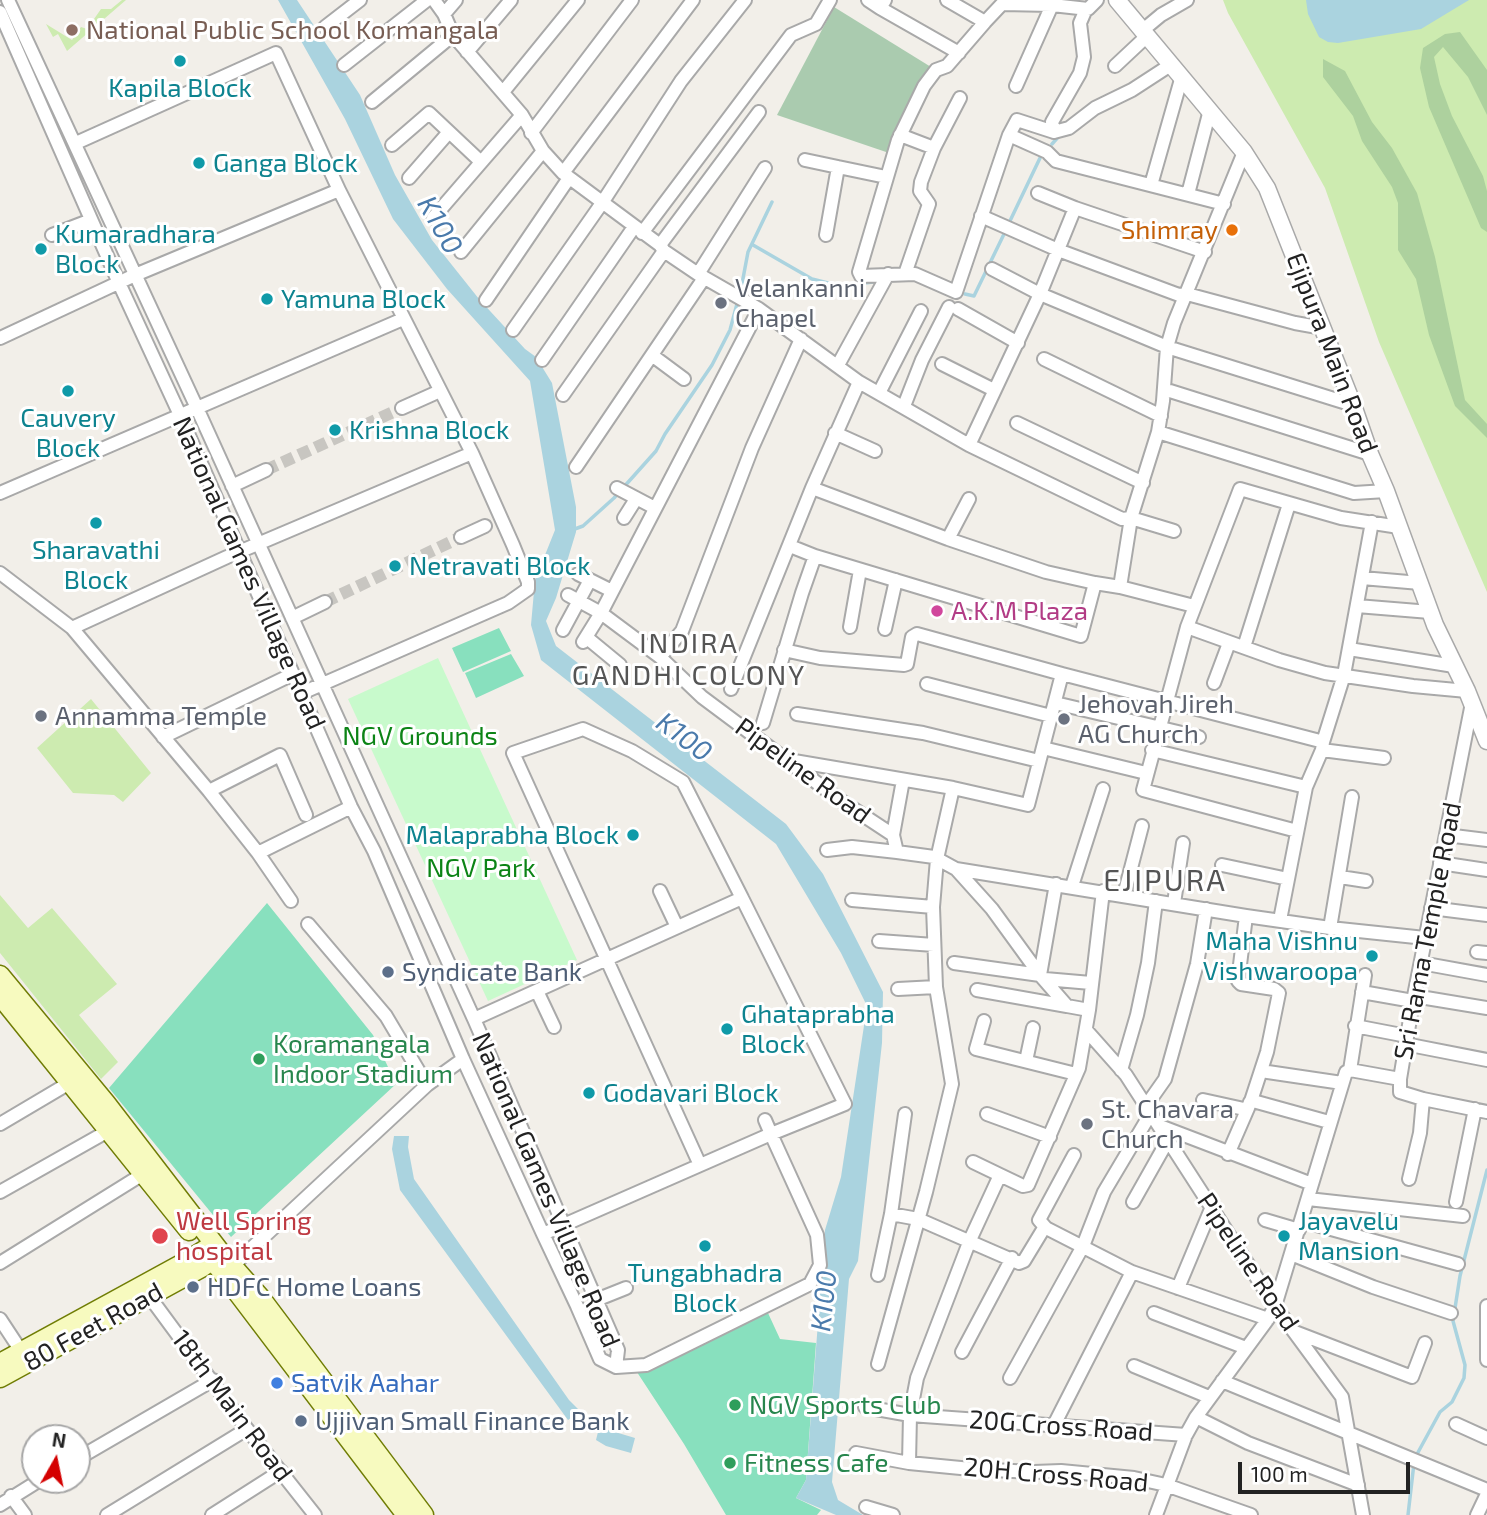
<!DOCTYPE html>
<style>
body{margin:0}
#map{position:relative;width:1487px;height:1515px;overflow:hidden;background:#f2efe9;font-family:"Exo 2",sans-serif}
canvas{display:block}
.north{position:absolute;left:21px;top:1424px;width:70px;height:70px;box-sizing:border-box;background:#fff;border:2px solid #a7a7a7;border-radius:50%;rotate:9deg;font-size:19px;font-weight:700;line-height:28px;text-align:center;color:#222}
.north::after{content:'';display:block;margin:auto;width:24px;height:32px;background:#d40000;clip-path:polygon(50% 0,100% 100%,50% 72%,0 100%)}
.scale{position:absolute;left:1238px;top:1462px;width:172px;height:32px;box-sizing:border-box;border:4px solid #222;border-top:0;padding-left:9px;font-size:21px;line-height:24px;white-space:nowrap;color:#222;-webkit-text-stroke:5px #fff;paint-order:stroke}
</style>
<div id="map">
<canvas width="1487" height="1515"></canvas>
<div class="north">N</div>
<div class="scale">100 m</div>
</div>
<script>
const ctx = document.querySelector('canvas').getContext('2d');
ctx.lineJoin = 'round';
function paint(path, color) { ctx.fillStyle = color; ctx.fill(path, 'evenodd'); }
const toPath = rows => new Path2D(rows.map(r => 'M' + r).join(''));
function stroke(path, color, width, dash) { ctx.strokeStyle = color; ctx.lineWidth = width; ctx.lineCap = dash ? 'butt' : 'round'; ctx.setLineDash(dash || []); ctx.stroke(path); }
function label(font, color, halo, rows, align = 'center') {
  ctx.font = font + ' "Exo 2",sans-serif'; ctx.lineWidth = 6; ctx.setLineDash([]); ctx.textBaseline = 'middle'; ctx.strokeStyle = halo; ctx.fillStyle = color; for (const [text, x, y, turn = 0] of rows) {
    ctx.save(); ctx.translate(x, y); ctx.rotate((+turn || 0) * Math.PI / 180); ctx.textAlign = isNaN(turn) ? turn : align; if (halo) ctx.strokeText(text, 0, 0); ctx.fillText(text, 0, 0); ctx.restore();
  }
}
const grass = toPath([
 [122,0,126,0,67,51,58,34,53,37,46,24,72,40,81,27,87,29,101,9,111,9],
 [1223,0,1487,0,1487,592,1379,342,1325,188,1228,13],
 [91,699,151,773,123,802,114,795,73,793,37,748],
 [0,895,28,928,52,908,117,984,79,1015,118,1062,101,1079,0,953]
]);
const forest = toPath([
 [1460,32,1487,70,1487,115,1468,77,1443,47,1434,57,1440,84,1452,116,1483,176,1487,191,1487,232,1481,228,1429,107,1420,68,1423,48,1445,34],
 [1323,59,1345,71,1372,122,1392,148,1417,193,1435,257,1465,400,1487,424,1487,438,1455,406,1429,335,1416,279,1398,250,1398,203,1392,187,1362,141,1353,116,1323,77]
]);
const cemetery = toPath([
 [834,7,931,67,889,153,777,115]
]);
const park = toPath([
 [438,658,577,960,488,1001,348,699]
]);
const pitch = toPath([
 [499,628,511,651,463,672,452,648],
 [511,654,524,676,476,698,465,673],
 [267,903,373,1035,396,1084,231,1237,109,1088],
 [762,1300,780,1339,816,1343,806,1480,796,1498,821,1510,817,1515,726,1515,684,1444,633,1366]
]);
const water = toPath([
 [278,0,297,0,360,95,395,175,432,240,479,299,525,349,536,357,552,383,576,507,576,532,556,598,546,621,556,646,786,824,823,874,883,992,882,1043,858,1261,849,1279,832,1482,838,1500,863,1515,836,1515,796,1498,806,1480,825,1230,841,1177,867,1006,841,953,776,844,541,660,531,625,535,580,555,530,530,381,447,289,393,219,345,119],
 [1306,0,1469,0,1421,29,1338,43,1328,42,1319,37,1308,14],
 [394,1136,409,1136,408,1147,414,1179,569,1400,595,1426,635,1438,631,1453,606,1446,596,1440,598,1432,575,1415,568,1420,400,1190,392,1149]
]);
const stream = toPath([
 [1052,144,1060,135],
 [1009,223,1040,158],
 [753,245,812,279,840,286,873,282],
 [965,294,974,296,1005,232],
 [572,530,583,526,614,498,656,451,665,434,712,365,730,330,741,289,748,252,772,202],
 [1416,1456,1440,1412,1452,1402,1464,1378,1465,1365,1453,1321,1460,1276,1487,1170],
 [1408,1515,1414,1463]
]);
const minorTunnel = toPath([
 [266,470,402,408],
 [325,602,461,537]
]);
const minor = toPath([
 [8,0,197,408,474,1019,618,1350,616,1367],
 [434,0,444,14,453,35,522,115,543,151,563,173,660,245,664,251,698,274,759,309,859,382,969,445,1122,519,1131,518,1174,531],
 [868,0,880,8,885,0],
 [947,0,985,22,1002,4,1052,5,1088,9,1097,0],
 [880,8,959,53],
 [0,12,119,283,180,415,351,807,374,851,463,1059,543,1234,577,1306,600,1359,616,1367,646,1365,810,1284,820,1265,817,1235,771,1134,543,1234],
 [444,14,456,0],
 [985,22,947,66,936,70,924,86,898,140,859,272,861,276,915,274,956,292,1009,135,1017,120,1054,132,1069,128,1095,108,1132,90,1172,64],
 [325,27,360,0],
 [1143,30,1161,15,1187,0],
 [467,52,511,0],
 [344,65,427,0],
 [1115,66,1147,36],
 [1016,86,1052,5],
 [503,92,578,0],
 [372,102,453,35],
 [1054,132,1052,122,1080,73,1084,57,1080,23,1086,9],
 [531,133,632,0],
 [900,135,934,148],
 [1009,135,1047,152,1056,161,1224,204],
 [76,143,276,53,339,190],
 [392,145,429,113,480,161],
 [805,160,838,167,826,235],
 [838,167,886,177],
 [563,173,693,0],
 [409,178,449,132],
 [1151,185,1182,76],
 [1038,193,1075,208,1205,252],
 [1188,194,1210,110],
 [981,216,1058,250,1179,295,1187,294,1295,323,1323,328],
 [433,218,522,115],
 [642,233,791,35,816,24,830,0],
 [52,235,91,220],
 [660,245,759,112],
 [461,252,543,151],
 [992,269,1040,294,1167,347,1353,405],
 [698,274,765,168],
 [905,274,929,204,920,191,921,182,934,148,960,98],
 [486,300,569,178],
 [759,309,601,613,660,657,702,697,840,800,893,835,897,852,934,857,956,869,992,909,1040,975,1067,1006,1089,1010],
 [958,309,1018,343],
 [513,330,602,203,681,81,745,0],
 [0,338,135,275,339,190,472,453,513,545,528,582,528,589,508,603,302,693],
 [653,356,684,379],
 [1044,359,1161,416],
 [542,360,634,227],
 [942,364,994,390],
 [838,365,888,274],
 [1164,392,1170,391,1370,454],
 [879,393,921,311],
 [563,395,664,251],
 [904,406,922,360,949,307],
 [402,408,440,391],
 [1017,423,1143,483],
 [1158,432,1354,493,1386,491],
 [835,433,875,451],
 [969,445,1040,294,1075,208],
 [576,467,704,278],
 [232,486,266,470],
 [617,488,655,508],
 [812,488,948,539,1046,572,1095,583,1120,587,1194,606],
 [0,493,403,319],
 [624,518,636,499],
 [461,537,485,526],
 [948,539,969,499],
 [790,546,815,556,1081,636,1095,583],
 [0,573,72,628,209,791,258,853,291,901],
 [578,574,612,591],
 [1362,578,1420,583],
 [1120,587,1131,518,1158,432,1163,401,1167,347,1174,323,1244,152],
 [568,595,601,613,583,642],
 [1357,606,1430,612],
 [292,618,325,602],
 [850,627,860,570],
 [1187,627,1279,660,1325,673,1413,686,1467,691],
 [72,628,227,557,472,453],
 [885,629,896,580],
 [563,630,590,580],
 [586,637,620,665],
 [1244,647,1289,504],
 [1349,649,1454,666],
 [784,650,820,658,904,665,907,664,912,637,917,634,1062,674,1028,805,953,788,794,761],
 [660,657,682,631,752,448,801,339],
 [1062,674,1320,741,1323,742,1322,750,1306,787],
 [1214,683,1229,643],
 [927,684,1051,716],
 [731,689,812,488,859,382],
 [1055,703,1199,737],
 [797,714,923,733,1039,761],
 [763,723,802,593,815,556],
 [163,737,293,674],
 [1323,742,1344,675,1372,522],
 [1043,748,1146,773],
 [1152,750,1306,787,1280,920],
 [1322,750,1384,758],
 [209,791,280,755,306,815],
 [1297,831,1143,790,1187,627,1240,489,1341,518,1399,527],
 [893,835,903,780],
 [1446,835,1487,840],
 [827,850,852,847,897,852],
 [258,853,351,807],
 [1440,863,1487,870],
 [1222,865,1288,879],
 [956,869,1246,916,1330,928,1425,938],
 [1340,877,1366,881],
 [1072,886,1103,789],
 [660,891,677,927],
 [1103,891,1089,1010,1079,1068,1028,1185,1023,1186,1000,1175,970,1240,917,1378,910,1415,1186,1435],
 [1124,895,1142,826],
 [852,900,933,907],
 [1174,903,1183,843],
 [1431,908,1487,915],
 [1246,916,1238,981,1241,984,1274,989,1279,993,1267,1052,1251,1101],
 [308,924,386,1016,427,1085],
 [1330,928,1352,797],
 [879,941,934,945],
 [1477,952,1487,953],
 [954,963,1040,975,1056,884],
 [1421,963,1487,975],
 [1045,979,1091,983],
 [898,989,936,987],
 [977,990,1067,1006],
 [537,991,554,1027],
 [1362,992,1413,1001],
 [1414,996,1487,1008],
 [474,1019,742,898,845,1104,771,1134,765,1120],
 [984,1021,976,1049,1076,1074],
 [1355,1026,1407,1036],
 [1086,1030,1126,1075,1275,1306,1342,1397,1363,1515],
 [1405,1044,1487,1060],
 [1026,1061,1033,1028],
 [1121,1070,1137,1015,1148,963,1156,901],
 [1350,1070,1365,975],
 [1261,1071,1342,1083],
 [1400,1079,1400,1092,1423,1099],
 [1203,1100,1244,1109,1248,1108,1250,1102,1253,1101,1329,1122],
 [1146,1106,1165,1079,1197,964,1206,909],
 [987,1114,1050,1137],
 [0,1124,71,1082],
 [1160,1126,1312,1184],
 [1228,1154,1248,1108],
 [973,1162,1000,1175],
 [700,1165,513,753,583,729,632,751,683,782,742,898],
 [1409,1179,1420,1133,1423,1099,1487,1112],
 [0,1192,108,1131],
 [1308,1199,1463,1216],
 [1133,1202,1168,1140],
 [1456,1202,1475,1109],
 [891,1214,918,1219,1019,1263,1024,1261,1044,1228,1048,1229,1132,1272,1268,1319],
 [1265,1220,1299,1230],
 [1302,1221,1458,1264],
 [1046,1228,1039,1220,1074,1155],
 [1291,1254,1373,1287,1451,1313],
 [0,1263,143,1174],
 [227,1271,427,1085,463,1059],
 [878,1275,891,1214,905,1114],
 [1178,1288,1211,1209],
 [149,1296,247,1429,315,1515],
 [596,1300,626,1288],
 [1154,1313,1246,1348],
 [0,1319,25,1357],
 [1295,1332,1412,1377,1425,1343],
 [962,1352,1012,1258],
 [1487,1360,1487,1306],
 [878,1364,926,1192,952,1084,936,987,933,907,937,859,953,788],
 [1134,1366,1209,1397],
 [1010,1378,1083,1246,1104,1192,1151,1113],
 [1222,1381,1487,1490],
 [865,1407,910,1415,909,1463],
 [1196,1417,1248,1443,1358,1485],
 [1456,1424,1487,1438],
 [1054,1425,1132,1272],
 [856,1453,909,1463,971,1469,1034,1472,1061,1471,1134,1478,1166,1485,1251,1515],
 [77,1459,213,1380],
 [11,1496,25,1515],
 [0,1505,40,1480],
 [866,1507,893,1515],
 [107,1515,247,1429],
 [212,1515,281,1471],
 [1156,1515,1186,1435,1196,1417,1268,1319,1275,1306,1346,1072,1350,1070,1400,1079,1413,1001,1472,703],
 [1477,1515,1487,1494]
]);
const tertiary = toPath([
 [1117,0,1244,152,1267,188,1353,405,1370,454,1386,491,1435,625,1467,691,1487,741]
]);
const secondary = toPath([
 [0,975,106,1103,222,1254,261,1298,424,1515],
 [0,996,189,1231],
 [211,1258,406,1515],
 [0,1363,185,1262,214,1244],
 [0,1378,203,1267,220,1255]
]);
const markers = [
 [72,30,7,"#8d6e63"],
 [180,61,7,"#0f9aa8"],
 [199,163,7,"#0f9aa8"],
 [1232,230,7,"#e8710a"],
 [41,249,7,"#0f9aa8"],
 [267,299,7,"#0f9aa8"],
 [721,303,7,"#6b7280"],
 [68,391,7,"#0f9aa8"],
 [335,430,7,"#0f9aa8"],
 [96,523,7,"#0f9aa8"],
 [395,566,7,"#0f9aa8"],
 [937,611,7,"#d1479c"],
 [41,716,7,"#6b7280"],
 [1064,719,7,"#6b7280"],
 [633,835,7,"#0f9aa8"],
 [1372,956,7,"#0f9aa8"],
 [388,972,7,"#5c6f8a"],
 [727,1029,7,"#0f9aa8"],
 [259,1059,7,"#2e9e5b"],
 [589,1093,7,"#0f9aa8"],
 [1087,1124,7,"#6b7280"],
 [160,1236,9,"#e0444e"],
 [1284,1236,7,"#0f9aa8"],
 [705,1246,7,"#0f9aa8"],
 [193,1287,7,"#5c6f8a"],
 [277,1383,7,"#3f7fe0"],
 [735,1405,7,"#2e9e5b"],
 [301,1421,7,"#5c6f8a"],
 [730,1463,7,"#2e9e5b"]
];
const educationNames = [
 ["National Public School Kormangala",86,30]
];
const cultureNames = [
 ["Kapila Block",180,88,"center"],
 ["Ganga Block",213,163],
 ["Kumaradhara",55,234],
 ["Block",55,264],
 ["Yamuna Block",281,299],
 ["Cauvery",68,418,"center"],
 ["Block",68,448,"center"],
 ["Krishna Block",349,430],
 ["Sharavathi",96,550,"center"],
 ["Block",96,580,"center"],
 ["Netravati Block",409,566],
 ["Malaprabha Block",619,835,"right"],
 ["Maha Vishnu",1358,941,"right"],
 ["Vishwaroopa",1358,971,"right"],
 ["Ghataprabha",741,1014],
 ["Block",741,1044],
 ["Godavari Block",603,1093],
 ["Jayavelu",1298,1221],
 ["Mansion",1298,1251],
 ["Tungabhadra",705,1273,"center"],
 ["Block",705,1303,"center"]
];
const foodNames = [
 ["Shimray",1218,230]
];
const worshipNames = [
 ["Velankanni",735,288],
 ["Chapel",735,318],
 ["Jehovah Jireh",1078,704],
 ["AG Church",1078,734],
 ["Annamma Temple",55,716],
 ["St. Chavara",1101,1109],
 ["Church",1101,1139]
];
const streetNames = [
 ["Ejipura Main Road",1332,353,69],
 ["National Games Village Road",249,573,66],
 ["Pipeline Road",803,771,36],
 ["Sri Rama Temple Road",1428,931,-79],
 ["National Games Village Road",546,1190,67],
 ["Pipeline Road",1248,1262,56],
 ["80 Feet Road",93,1327,-29],
 ["18th Main Road",232,1406,53],
 ["20G Cross Road",1061,1426,4],
 ["20H Cross Road",1056,1475,5]
];
const hotelNames = [
 ["A.K.M Plaza",951,611]
];
const parkNames = [
 ["NGV Grounds",420,736],
 ["NGV Park",481,868]
];
const serviceNames = [
 ["Syndicate Bank",402,972],
 ["HDFC Home Loans",207,1287],
 ["Ujjivan Small Finance Bank",315,1421]
];
const leisureNames = [
 ["Koramangala",273,1044],
 ["Indoor Stadium",273,1074],
 ["NGV Sports Club",749,1405],
 ["Fitness Cafe",744,1463]
];
const healthNames = [
 ["Well Spring",176,1221],
 ["hospital",176,1251]
];
const shopNames = [
 ["Satvik Aahar",291,1383]
];
const waterNames = [
 ["K100",440,225,60],
 ["K100",684,737,37],
 ["K100",824,1301,-84]
];
const neighbourhoodNames = [
 ["INDIRA",689,644],
 ["GANDHI COLONY",689,676]
];
const quarterNames = [
 ["EJIPURA",1165,881]
];
paint(grass, '#cdebb0');
paint(forest, '#add19e');
paint(cemetery, '#aacbaf');
paint(park, '#c8facc');
paint(pitch, '#88e0be');
paint(water, '#aad3df');
stroke(stream, '#aad3df', 3.5);
stroke(minorTunnel, '#c8c6c1', 12, [12, 6]);
stroke(minor, '#a9a9a9', 16);
stroke(tertiary, '#a9a9a9', 19);
stroke(secondary, '#707d05', 21);
stroke(minor, '#fff', 12);
stroke(tertiary, '#fff', 16);
stroke(secondary, '#f7fabf', 18);
for (const [x, y, r, color] of markers) { const dot = new Path2D(); dot.arc(x, y, r, 0, 2 * Math.PI); ctx.fillStyle = color; ctx.fill(dot); stroke(dot, '#fff', 2.5); }
label('26px', '#785e54', '#fff', educationNames, 'left');
label('26px', '#0d838f', '#fff', cultureNames, 'left');
label('26px', '#c56008', '#fff', foodNames, 'right');
label('26px', '#5b616d', '#fff', worshipNames, 'left');
label('26px', '#222', '#fff', streetNames);
label('26px', '#b23c85', '#fff', hotelNames, 'left');
label('26px', '#0c8416', '#fff', parkNames);
label('26px', '#4e5e75', '#fff', serviceNames, 'left');
label('26px', '#27864d', '#fff', leisureNames, 'left');
label('26px', '#be3a42', '#fff', healthNames, 'left');
label('26px', '#366cbe', '#fff', shopNames, 'left');
label('italic 28px', '#4a7aab', '#fff', waterNames);
ctx.letterSpacing = '2px';
label('28px', '#555', '#fff', neighbourhoodNames);
ctx.letterSpacing = '0px';
ctx.letterSpacing = '2px';
label('30px', '#555', '#fff', quarterNames);
ctx.letterSpacing = '0px';
</script>
